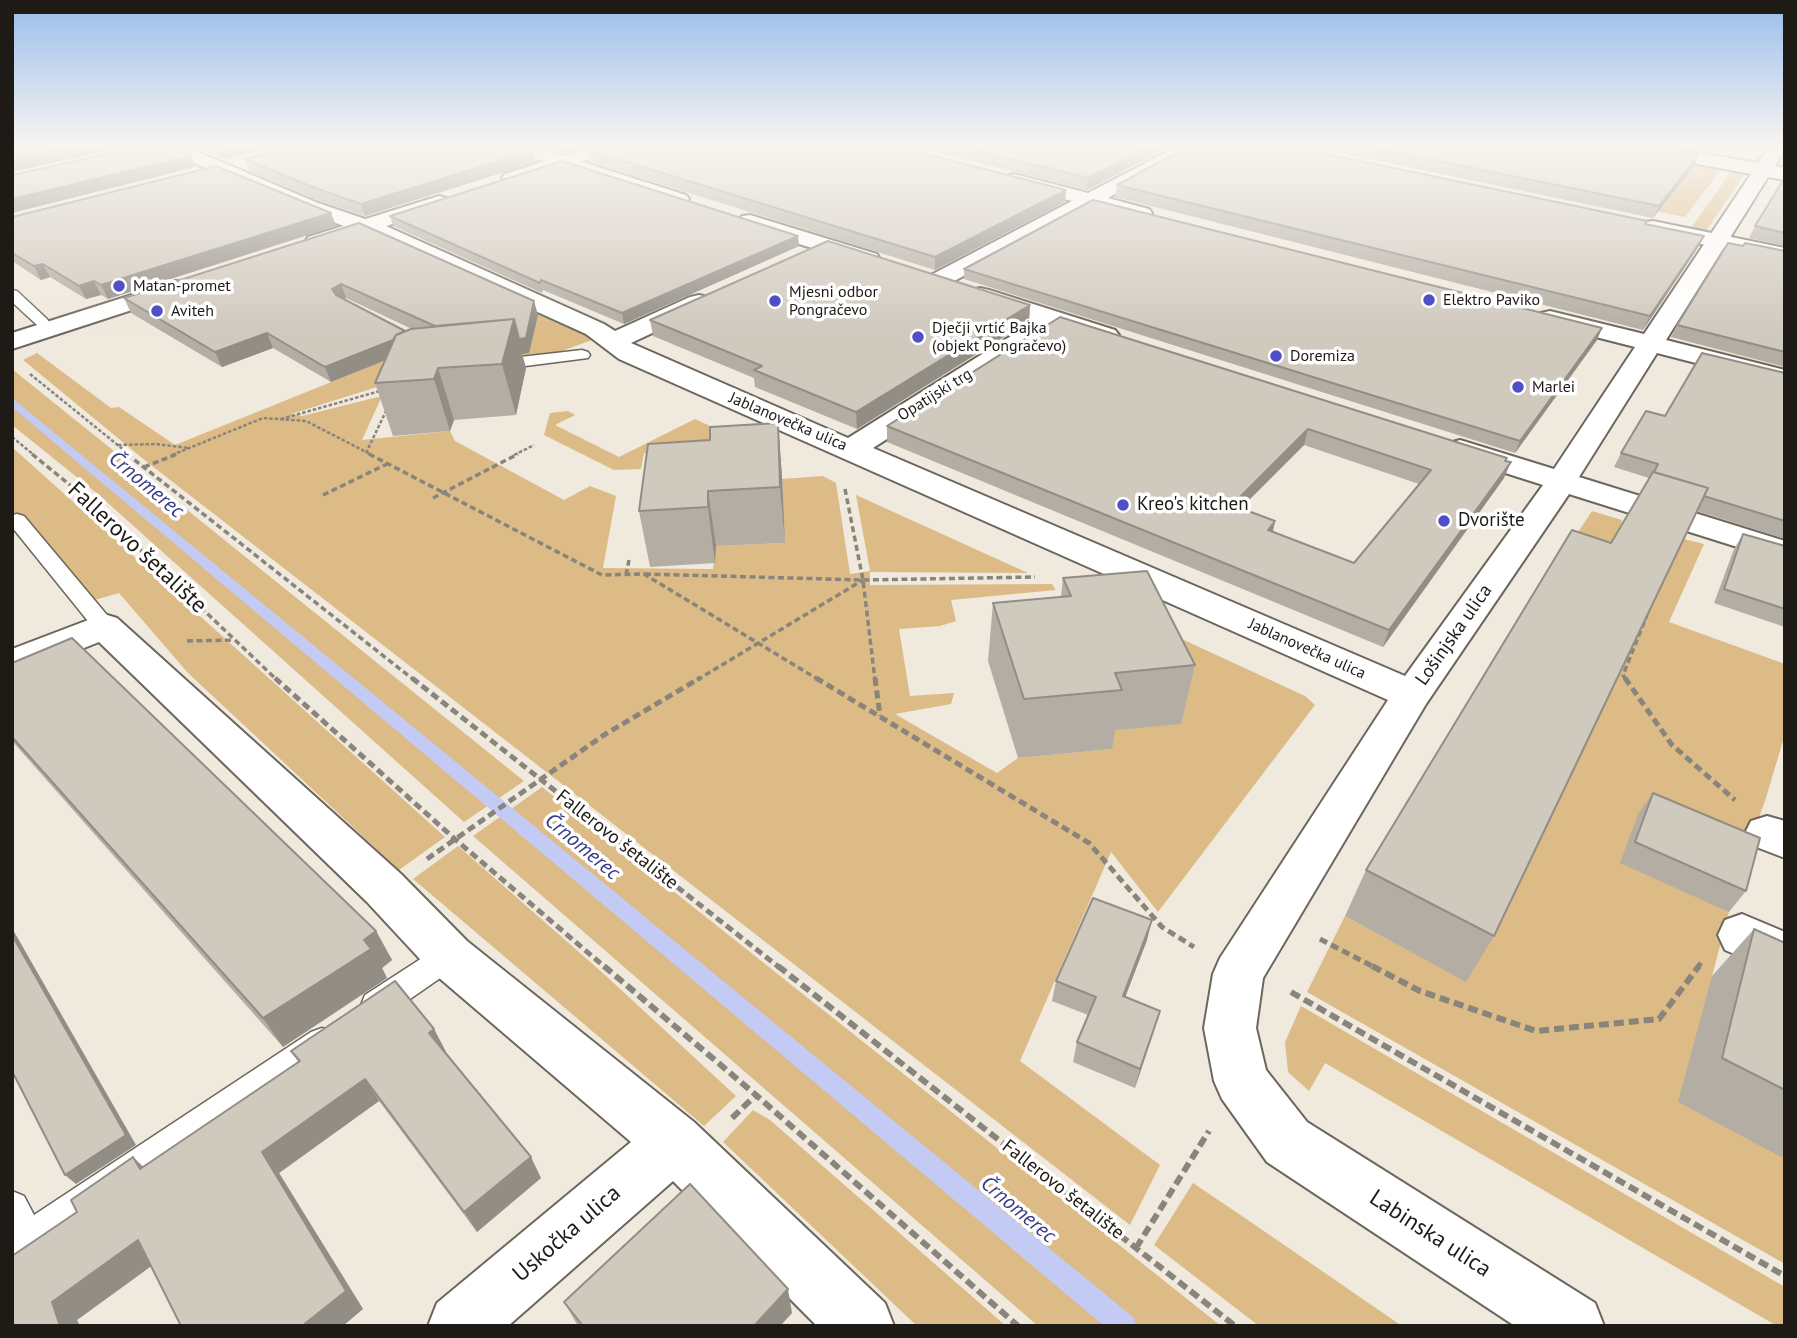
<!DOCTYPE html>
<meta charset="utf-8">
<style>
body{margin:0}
#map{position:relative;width:1797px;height:1338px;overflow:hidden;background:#f0e9dd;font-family:"PT Sans",sans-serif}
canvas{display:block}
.frame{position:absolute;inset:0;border:14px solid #1e1b17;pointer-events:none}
</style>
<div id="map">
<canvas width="1797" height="1338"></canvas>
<div class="frame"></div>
</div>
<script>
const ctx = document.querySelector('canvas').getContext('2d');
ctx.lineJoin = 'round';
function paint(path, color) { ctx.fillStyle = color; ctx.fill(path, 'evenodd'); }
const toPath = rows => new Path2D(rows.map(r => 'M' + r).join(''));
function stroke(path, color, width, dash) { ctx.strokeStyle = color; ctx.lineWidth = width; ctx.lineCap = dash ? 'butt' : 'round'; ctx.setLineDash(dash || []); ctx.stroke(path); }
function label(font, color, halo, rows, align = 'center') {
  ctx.font = font + ' "PT Sans",sans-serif'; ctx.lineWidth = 7; ctx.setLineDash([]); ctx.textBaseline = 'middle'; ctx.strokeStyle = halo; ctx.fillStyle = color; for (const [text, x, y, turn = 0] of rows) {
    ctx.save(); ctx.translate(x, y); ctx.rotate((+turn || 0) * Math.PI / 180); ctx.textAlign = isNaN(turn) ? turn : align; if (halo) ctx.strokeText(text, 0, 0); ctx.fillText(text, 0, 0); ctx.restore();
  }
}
const green = toPath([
 [1671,158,1722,168,1685,217,1629,206],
 [1733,169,1746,172,1706,231,1691,228],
 [543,311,597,338,562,351,457,364,447,351],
 [422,351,377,387,291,414,302,416,382,396,362,440,450,431,455,441,564,500,590,486,616,496,603,568,713,569,716,546,785,543,782,479,823,476,836,483,850,574,870,571,856,495,1028,573,870,572,870,585,1052,584,1056,590,951,600,956,621,940,626,899,629,910,696,954,693,951,704,895,714,997,773,1018,758,1111,749,1105,731,1158,628,1305,696,1315,705,1158,912,1111,852,1020,1061,1160,1165,1130,1225,147,462,23,360,37,353,111,408,119,407,175,445,376,364],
 [12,369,524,781,464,822,99,495,12,425],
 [568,411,575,415,555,425,619,457,695,419,783,460,747,463,747,448,644,453,641,469,614,470,544,435,550,413],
 [12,447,139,561,445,837,399,870,188,673,119,593,88,602,12,523],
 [1592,511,1622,520,1617,537,1672,536,1704,544,1669,622,1785,664,1785,734,1765,801,1743,859,1712,976,1785,1159,1785,1264,1307,992,1345,916,1466,981,1550,575],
 [542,787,1123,1248,1221,1326,1038,1326,473,836],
 [458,846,605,975,736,1096,704,1126,413,879],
 [1301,1006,1785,1287,1785,1326,1777,1326,1325,1063,1309,1091,1288,1072,1285,1042],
 [753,1110,770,1120,1006,1326,917,1326,723,1142],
 [1193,1183,1242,1216,1402,1326,1259,1326,1154,1245]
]);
const stream = toPath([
 [12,398,1133,1317,1137,1326,1104,1326,12,407,12,398]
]);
const pathFar3 = toPath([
 [30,374,130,455],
 [281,419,380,391],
 [12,437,34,455],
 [118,445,156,444,189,448],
 [366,453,387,409],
 [172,455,263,418,306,421,372,455],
 [514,455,534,445]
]);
const pathFar2 = toPath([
 [32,454,86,498,277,680],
 [127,454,414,680],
 [369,454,602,575,644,574,819,680],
 [144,467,177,454],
 [845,489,863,580,875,680],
 [323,495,387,464],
 [433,498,518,454],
 [645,574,863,580,1035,577],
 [626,575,629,560],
 [187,641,233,640],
 [697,680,863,580],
 [1626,680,1623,675,1647,615]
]);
const pathFar1 = toPath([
 [275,678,456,840,606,968],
 [412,678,780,968],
 [816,678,1089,843,1162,927,1194,947],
 [875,678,880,716],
 [1625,678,1672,745,1735,800],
 [427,859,604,735,700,678],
 [1320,939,1376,968],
 [1697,968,1701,963]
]);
const path = toPath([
 [604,966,756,1095,1018,1326],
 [778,966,1235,1326],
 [1372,966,1420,991,1536,1031,1659,1019,1699,966],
 [1291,992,1785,1276],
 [732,1118,756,1095],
 [1136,1248,1209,1131]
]);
const service = toPath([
 [12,290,17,291,47,319,49,322,47,325,37,325,12,302,12,290],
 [582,350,588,352,590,355,588,358,494,370,486,365,494,360,582,350],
 [17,514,24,516,112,621,115,626,112,631,96,631,12,527,12,515,17,514],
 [449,943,459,947,464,956,459,965,387,1015,376,1019,365,1015,361,1005,365,995,439,947,449,943],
 [322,1028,333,1032,338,1042,333,1052,25,1264,12,1269,12,1191,24,1196,34,1215,311,1032,322,1028]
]);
const minor = toPath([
 [159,145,182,145,318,203,386,226,604,324,615,331,690,297,699,295,708,297,711,302,708,307,631,343,848,438,1035,321,971,300,968,295,971,290,980,288,989,290,1115,330,1119,335,1115,340,1106,343,1058,328,873,448,1405,676,1543,485,1449,455,1445,449,1449,443,1460,440,1554,469,1635,347,1541,323,1538,318,1541,313,1550,311,1644,334,1751,174,1624,150,1618,149,1615,145,1652,145,1758,163,1770,145,1785,145,1785,150,1775,166,1785,168,1785,180,1768,177,1666,340,1785,370,1785,386,1657,353,1579,477,1785,541,1785,562,1569,494,1426,704,1263,978,1256,1028,1266,1070,1307,1122,1595,1303,1604,1326,1515,1326,1267,1162,1222,1099,1214,1081,1204,1028,1213,974,1220,958,1388,700,619,359,586,334,370,236,304,211,162,149,159,145],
 [503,145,529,145,686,195,689,199,686,203,679,205,672,203,506,149,503,145],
 [1180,145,1202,145,1108,198,1149,209,1152,213,1149,217,1142,219,1093,206,945,286,937,288,929,286,925,281,929,276,1072,201,1007,184,1004,180,1007,176,1014,174,1088,193,1180,145],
 [750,215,877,254,880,259,877,264,869,266,742,226,739,221,742,216,750,215],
 [104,614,117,618,401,874,467,941,694,1122,885,1303,894,1326,817,1326,673,1181,508,1326,428,1326,437,1303,631,1142,431,971,367,902,99,642,12,677,12,649,104,614],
 [1767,816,1785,821,1785,858,1751,845,1745,833,1751,821,1767,816],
 [1742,914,1785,932,1785,976,1725,950,1718,935,1725,920,1742,914]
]);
const tertiary = toPath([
 [597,145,623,145,620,149,519,182,512,184,502,178,505,174,597,145],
 [439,196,446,198,449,202,446,206,324,247,316,249,308,247,305,242,308,237,439,196],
 [1653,221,1785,248,1785,262,1645,232,1642,227,1645,222,1653,221],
 [176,281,184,283,188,288,184,293,12,349,12,333,176,281]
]);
const wall = toPath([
 [188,144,285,144,224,159],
 [536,144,590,144,563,153],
 [905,144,1175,144,1087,190],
 [1296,144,1646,144,1694,166,1653,218],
 [1665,144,1711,144,1705,151],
 [588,150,1066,190,1065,202,935,270,590,162],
 [245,159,536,162,365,216,319,201,249,171],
 [1785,177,1785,246,1749,238,1755,226],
 [1117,185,1647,221,1645,224,1704,236,1697,249,1643,330,1115,197],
 [331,213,336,226,108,299,101,295,86,299,50,277,41,280,12,261,12,217],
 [390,216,799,246,624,324,543,290,542,293,393,226],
 [359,223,538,315,529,353,522,354,526,368,516,415,454,420,450,431,393,436,375,383,385,360,331,382,273,348,222,367,131,313,124,298],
 [346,298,412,329,405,331,344,299],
 [1743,246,1785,251,1785,367,1671,337,1677,325],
 [964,269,1597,340,1515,453,964,279],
 [1030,305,1029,321,857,429,755,387,754,378,653,336,650,320],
 [1060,317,1506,461,1504,478,1383,647,887,442,887,426],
 [1304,445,1419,484,1354,563,1273,532,1275,521,1241,508],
 [1785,373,1785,539,1697,511,1494,936,1466,982,1345,916,1366,870,1611,543,1649,478,1614,467,1621,453,1665,416],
 [778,423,782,477,785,543,716,546,715,563,650,567,639,511,710,440],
 [1743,534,1785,546,1785,627,1714,603,1734,549],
 [1063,578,1195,665,1181,724,1115,730,1112,749,1018,758,988,661,993,603,1061,597],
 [12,663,376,931,392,960,382,968,387,978,283,1047,12,741],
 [1653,793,1746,891,1729,912,1620,863,1638,814],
 [1754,929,1785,943,1785,1159,1678,1102,1712,976],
 [1147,940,1125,997,1160,1011,1135,1088,1073,1062,1077,1042,1088,1015,1052,1001,1056,981],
 [434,1029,446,1052,445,1052,541,1178,477,1232,379,1101,279,1173,363,1309,151,1266,77,1320,80,1326,12,1326,143,1167,298,1062,291,1051],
 [564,1302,792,1313,780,1326,578,1326]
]);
const shadedWall = toPath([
 [79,144,137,144,12,172,12,159],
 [233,144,285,144,224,159,220,148],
 [562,144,590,144,563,153],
 [1155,144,1175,144,1087,190,1088,178],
 [534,150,536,162,365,216,361,204],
 [1699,154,1694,166,1653,218,1659,206],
 [191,156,196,167,12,213,12,199],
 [1066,190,1065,202,935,270,935,257],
 [331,213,336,226,108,299,101,285],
 [798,236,799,246,624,324,622,313],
 [1704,236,1697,249,1643,330,1650,316],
 [43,264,50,277,41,280,34,266],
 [94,281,101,295,86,299,79,286],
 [341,284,346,298,337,303,332,289],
 [534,301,538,315,529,353,522,354,526,368,516,415,502,364,514,319],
 [1030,305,1029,321,857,429,856,412],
 [1602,328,1597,340,1515,453,1520,441],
 [267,333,273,348,222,367,215,352],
 [410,334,414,349,331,382,325,367],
 [438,368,454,420,450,431,434,379],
 [778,423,782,477,785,543,780,487],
 [1308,429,1304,445,1228,521,1232,505],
 [1511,462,1504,478,1383,647,1389,630],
 [708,491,716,546,715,563,708,507],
 [1275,521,1271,538,1268,530],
 [1152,920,1147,940,1118,1016,1123,996],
 [12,928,136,1145,76,1184,65,1175,12,935],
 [376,931,392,960,382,968,387,978,283,1047,263,1018],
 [1160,1011,1154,1031,1135,1088,1140,1069],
 [434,1029,446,1052,441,1055,429,1033],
 [365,1079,379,1101,279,1173,363,1309,343,1326,302,1326,262,1152],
 [133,1157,155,1178,140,1169],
 [531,1157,541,1178,477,1232,464,1212],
 [138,1240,161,1259,77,1320,80,1326,60,1326,52,1302],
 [788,1289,792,1313,780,1326,754,1326]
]);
const building = toPath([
 [12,144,79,144,12,159,12,144],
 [152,144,167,144,191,156,12,199,12,175,152,144],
 [212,144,233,144,220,148,212,144],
 [300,144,517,144,534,150,361,204,315,188,245,159,300,144],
 [605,144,887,144,1066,190,935,257,588,150,605,144],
 [951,144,1155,144,1088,178,951,144],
 [1193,144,1279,144,1647,221,1645,224,1704,236,1650,316,1117,185,1193,144],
 [1355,144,1646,144,1699,154,1659,206,1355,144],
 [562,161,798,236,622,313,541,280,540,283,390,216,562,161],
 [216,166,331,213,101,285,94,281,79,286,43,264,34,266,12,253,12,217,216,166],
 [1785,177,1785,233,1755,226,1785,177],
 [1093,200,1602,328,1520,441,964,269,1093,200],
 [359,223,534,301,526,338,519,339,514,319,435,326,341,284,332,289,336,295,405,331,396,335,393,340,325,367,267,333,215,352,124,298,359,223],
 [828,241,1030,305,856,412,754,370,762,366,650,320,828,241],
 [1728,243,1743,246,1745,243,1785,251,1785,352,1677,325,1728,243],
 [1060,317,1507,458,1505,461,1511,462,1389,630,887,426,1060,317],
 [1308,429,1431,470,1354,563,1268,530,1275,521,1232,505,1308,429],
 [514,319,502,364,438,368,434,379,375,383,396,335,411,329,514,319],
 [1702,353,1785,373,1785,521,1704,496,1708,488,1654,472,1658,464,1621,453,1646,411,1665,416,1702,353],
 [778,423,780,487,708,491,708,507,639,511,648,444,710,440,710,427,778,423],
 [1653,472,1708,488,1494,936,1366,870,1572,530,1611,543,1653,472],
 [1743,534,1785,546,1785,609,1724,589,1743,534],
 [1147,571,1195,665,1115,673,1122,690,1024,699,993,603,1071,596,1063,578,1147,571],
 [72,638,376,931,364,940,371,949,263,1018,12,737,12,663,72,638],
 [1653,793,1760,838,1746,891,1635,842,1653,793],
 [1093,898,1152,920,1123,996,1160,1011,1140,1069,1077,1042,1096,997,1056,981,1093,898],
 [1754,929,1785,943,1785,1090,1722,1058,1754,929],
 [12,935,126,1135,65,1175,12,1071,12,935],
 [395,981,434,1029,429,1033,531,1157,464,1212,365,1079,262,1152,346,1291,302,1326,181,1326,138,1240,52,1302,60,1326,12,1326,12,1256,77,1212,71,1200,133,1157,140,1169,300,1061,291,1051,395,981],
 [690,1184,788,1289,754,1326,583,1326,564,1302,690,1184]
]);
const markers = [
 [119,286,7,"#504fc6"],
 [1429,300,7,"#504fc6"],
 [775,301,7,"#504fc6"],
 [157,311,7,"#504fc6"],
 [918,337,7,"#504fc6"],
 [1276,356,7,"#504fc6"],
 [1518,387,7,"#504fc6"],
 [1123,505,7,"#504fc6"],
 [1444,521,7,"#504fc6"]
];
const farPoinames = [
 ["Matan-promet",133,286],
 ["Mjesni odbor",789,292],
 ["Pongračevo",789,310],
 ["Elektro Paviko",1443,300],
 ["Aviteh",171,311],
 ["Dječji vrtić Bajka",932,328],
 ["(objekt Pongračevo)",932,346],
 ["Doremiza",1290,356],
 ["Marlei",1532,387]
];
const farStreetnames = [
 ["Opatijski trg",935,395,-32],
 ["Jablanovečka ulica",788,422,23],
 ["Jablanovečka ulica",1307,649,24]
];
const poiNames = [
 ["Kreo's kitchen",1137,505],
 ["Dvorište",1458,521]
];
const streetNames = [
 ["Lošinjska ulica",1454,635,-55],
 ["Fallerovo šetalište",617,840,38],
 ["Fallerovo šetalište",1063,1190,38]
];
const waterNames = [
 ["Črnomerec",146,485,40],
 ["Črnomerec",582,847,40],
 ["Črnomerec",1018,1210,40]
];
const nearStreetnames = [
 ["Fallerovo šetalište",137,548,43],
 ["Uskočka ulica",567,1234,-41],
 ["Labinska ulica",1430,1234,33]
];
paint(green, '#dcbb86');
paint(stream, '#c3caf3');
stroke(service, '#6c665c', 3);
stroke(minor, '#6c665c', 4);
stroke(tertiary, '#6c665c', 4);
stroke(pathFar3, '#89847c', 2.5, [3.5, 2]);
stroke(pathFar2, '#89847c', 3.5, [6, 3.5]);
stroke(pathFar1, '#89847c', 5, [8, 4.5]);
stroke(path, '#89847c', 6, [10, 5]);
paint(service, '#fff');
paint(minor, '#fff');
paint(tertiary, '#fff');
paint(wall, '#b3ada3');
paint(shadedWall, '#928d85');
paint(building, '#d0c9be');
stroke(building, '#928d85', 2);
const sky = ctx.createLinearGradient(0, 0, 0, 332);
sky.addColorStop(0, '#99bdec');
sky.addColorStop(0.44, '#f8f5f0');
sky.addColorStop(1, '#f8f5f000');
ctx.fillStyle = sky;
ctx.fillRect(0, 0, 1797, 332);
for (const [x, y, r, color] of markers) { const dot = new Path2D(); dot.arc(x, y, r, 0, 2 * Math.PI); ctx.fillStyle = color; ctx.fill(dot); stroke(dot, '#fff', 2.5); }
label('16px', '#1e1b17', '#fff', farPoinames, 'left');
label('16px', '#1e1b17', '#fff', farStreetnames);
label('19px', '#1e1b17', '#fff', poiNames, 'left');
label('19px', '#1e1b17', '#fff', streetNames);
label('italic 21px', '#393b88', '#fff', waterNames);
label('23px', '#1e1b17', '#fff', nearStreetnames);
</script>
